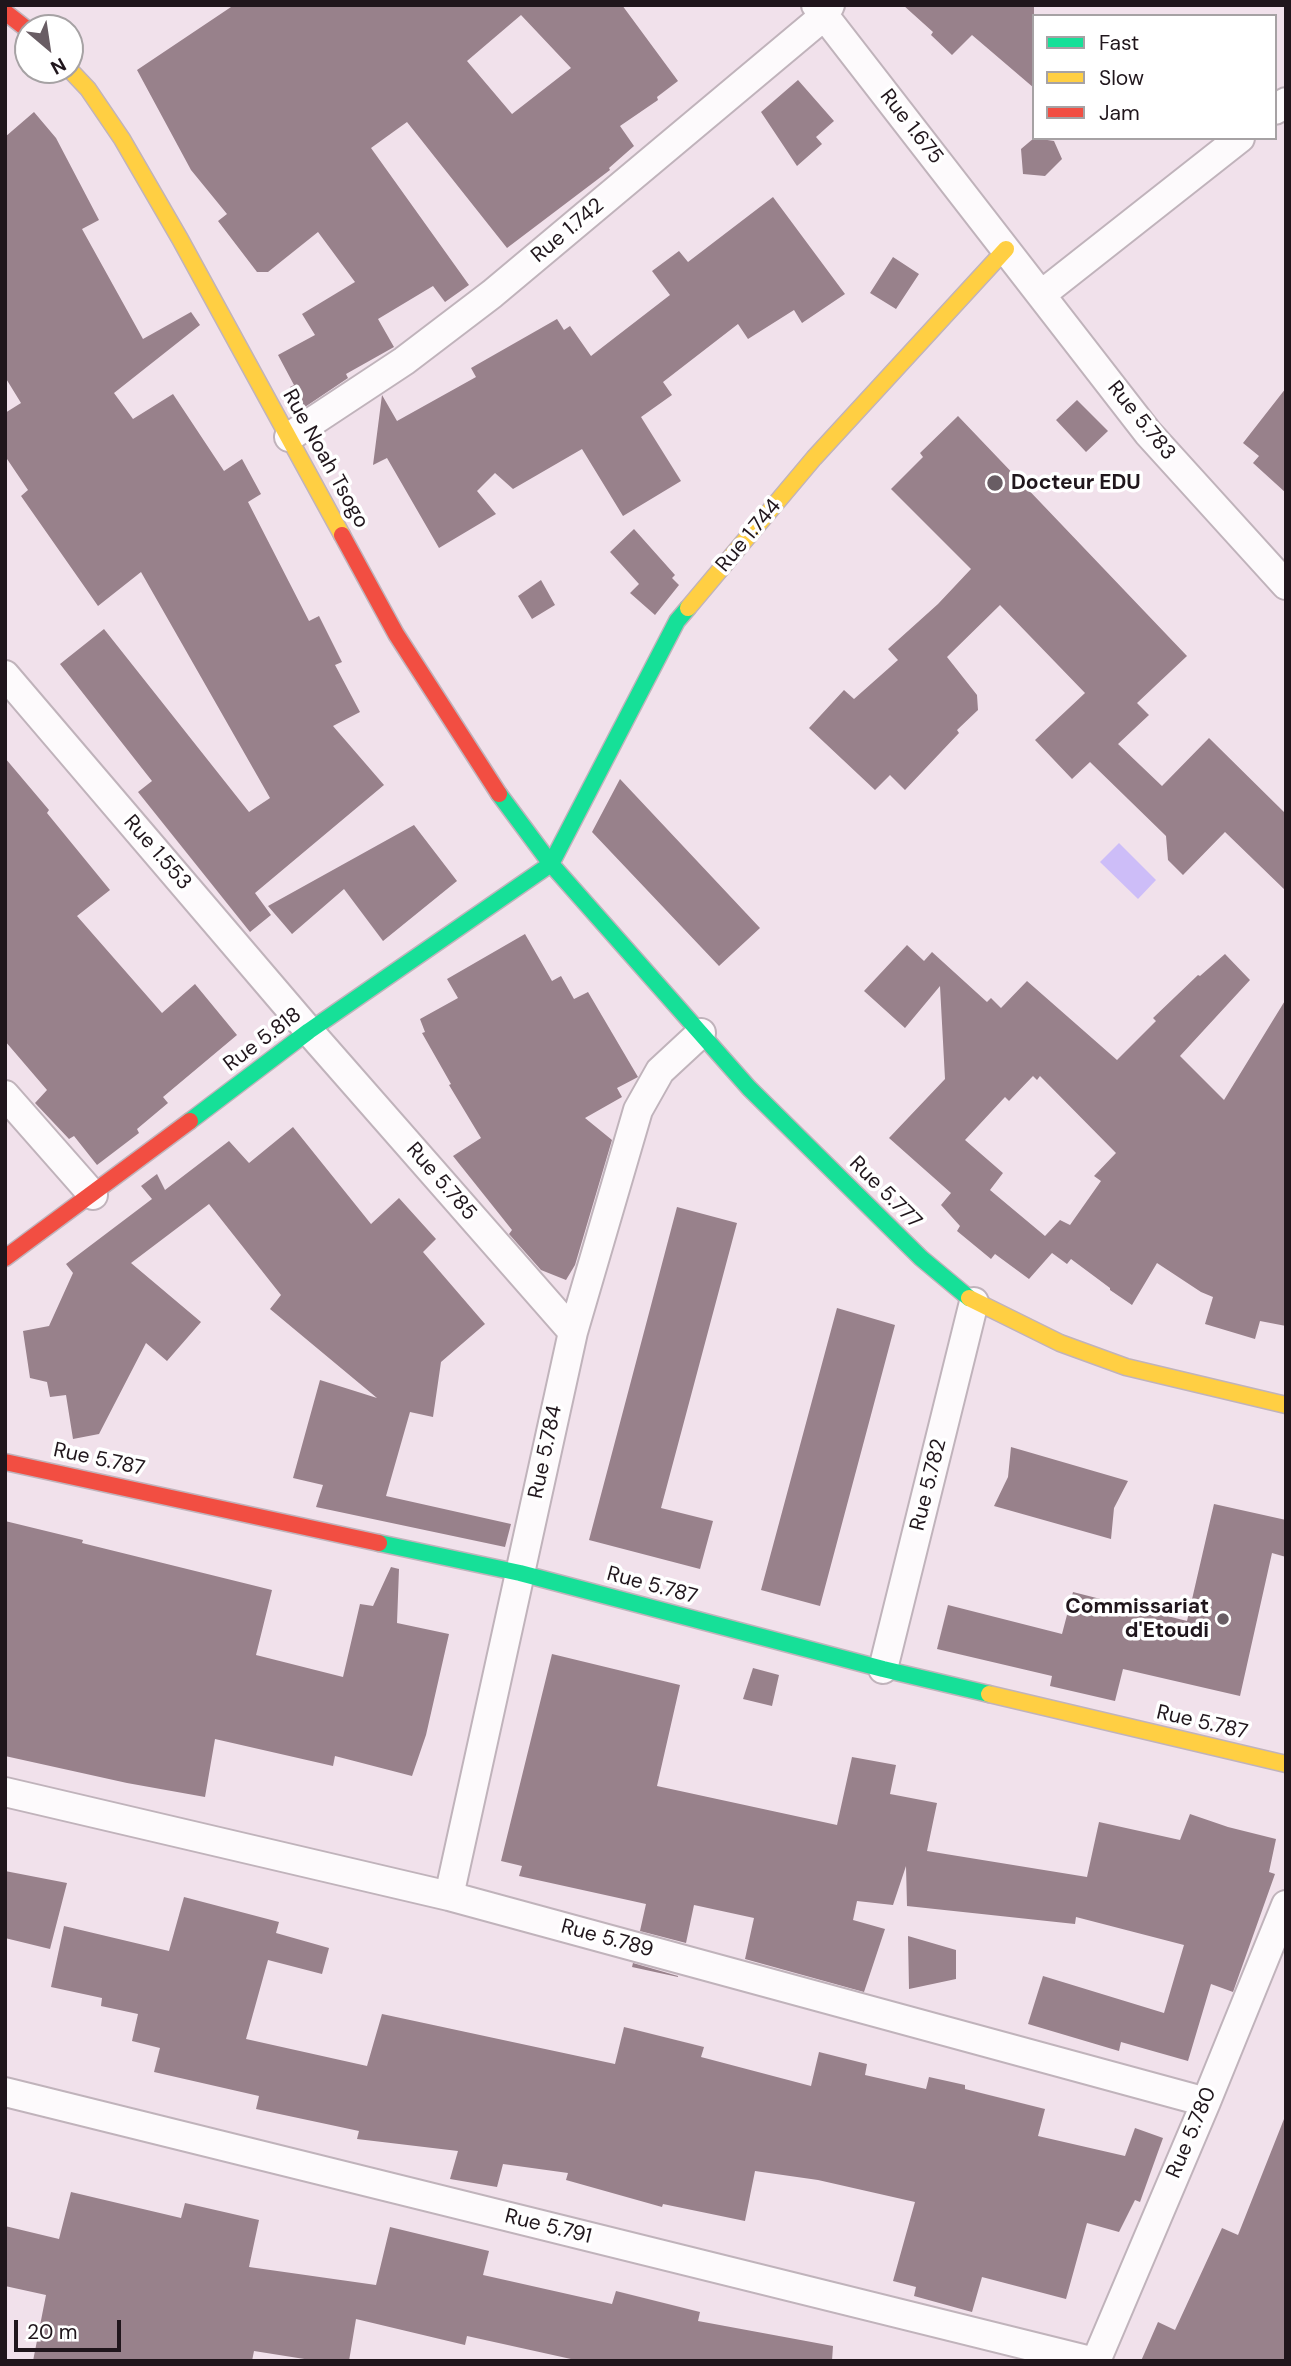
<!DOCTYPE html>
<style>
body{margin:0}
#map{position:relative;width:1291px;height:2366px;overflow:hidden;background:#f1e1eb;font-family:"DM Sans",sans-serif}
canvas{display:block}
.frame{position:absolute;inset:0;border:7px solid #20161c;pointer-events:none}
.legend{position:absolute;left:1032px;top:14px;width:245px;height:126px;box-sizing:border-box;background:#fff;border:2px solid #a6a2a4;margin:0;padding:9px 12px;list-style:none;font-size:21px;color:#20161c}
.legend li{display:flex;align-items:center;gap:14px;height:35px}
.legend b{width:35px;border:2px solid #a6a2a4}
.north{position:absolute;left:14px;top:14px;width:70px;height:70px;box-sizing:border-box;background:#fff;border:2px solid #a6a2a4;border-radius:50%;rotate:151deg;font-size:19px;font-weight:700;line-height:28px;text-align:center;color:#20161c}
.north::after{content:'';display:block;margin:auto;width:24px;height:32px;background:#695d64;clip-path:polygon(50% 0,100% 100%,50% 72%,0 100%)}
.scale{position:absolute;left:14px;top:2320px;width:107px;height:32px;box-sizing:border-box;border:4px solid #20161c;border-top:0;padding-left:9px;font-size:21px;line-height:24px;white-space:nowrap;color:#20161c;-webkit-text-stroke:5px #fff;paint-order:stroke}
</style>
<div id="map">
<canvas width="1291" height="2366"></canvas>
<div class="frame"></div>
<ul class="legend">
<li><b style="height:9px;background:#16e098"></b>Fast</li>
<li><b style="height:9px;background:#ffcf43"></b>Slow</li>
<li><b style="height:9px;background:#f24e42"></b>Jam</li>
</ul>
<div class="north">N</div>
<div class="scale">20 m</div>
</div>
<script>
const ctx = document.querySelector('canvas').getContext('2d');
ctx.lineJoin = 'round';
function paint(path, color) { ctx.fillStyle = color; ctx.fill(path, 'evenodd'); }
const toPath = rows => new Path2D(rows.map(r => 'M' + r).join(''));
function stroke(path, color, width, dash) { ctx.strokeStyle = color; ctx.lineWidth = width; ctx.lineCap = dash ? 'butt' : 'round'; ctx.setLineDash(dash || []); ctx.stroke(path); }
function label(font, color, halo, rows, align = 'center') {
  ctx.font = font + ' "DM Sans",sans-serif'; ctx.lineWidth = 7; ctx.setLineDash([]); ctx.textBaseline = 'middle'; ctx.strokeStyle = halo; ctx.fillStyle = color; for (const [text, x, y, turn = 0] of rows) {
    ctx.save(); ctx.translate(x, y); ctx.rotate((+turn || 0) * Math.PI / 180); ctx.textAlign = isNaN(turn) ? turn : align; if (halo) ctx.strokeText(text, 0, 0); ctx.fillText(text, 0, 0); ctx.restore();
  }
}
const water = toPath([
 [1119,843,1156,880,1138,899,1100,862]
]);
const building = toPath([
 [234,5,622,5,678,81,657,97,658,100,620,126,634,146,609,168,610,170,507,248,407,122,371,148,469,285,445,302,433,286,378,319,394,347,346,374,348,378,302,409,290,387,294,385,278,355,315,335,302,314,355,282,318,232,268,272,257,272,218,221,227,214,191,170,137,70],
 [521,15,571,68,512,114,467,61],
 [903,5,1034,5,1034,88,972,35,952,55,931,35,933,32],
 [798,80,834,121,816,137,822,144,797,166,761,112],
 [34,112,56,138,99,220,82,229,143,339,191,312,200,325,114,393,133,419,173,394,224,471,242,459,261,494,248,502,309,621,319,616,342,662,335,665,360,712,333,726,384,785,255,893,271,915,250,932,138,792,152,781,60,664,104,629,249,812,270,798,141,572,98,606,21,496,28,490,5,456,5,413,21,403,5,377,5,137],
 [1034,138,1054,141,1062,159,1045,176,1023,174,1021,149],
 [773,197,845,294,802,323,794,310,748,339,738,324,663,382,672,395,641,417,681,481,623,516,582,449,513,489,495,473,477,491,496,514,439,548,387,458,373,465,382,395,397,421,476,377,471,368,557,319,564,330,570,326,591,356,670,295,652,271,679,251,688,262],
 [893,257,919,274,896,309,870,293],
 [1286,388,1286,493,1253,463,1259,456,1243,443],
 [1077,400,1108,431,1086,452,1056,420],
 [958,416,1187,656,1137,703,1149,715,1118,744,1162,786,1209,738,1286,814,1286,891,1225,832,1183,875,1168,860,1166,836,1090,762,1072,779,1035,740,1085,693,1000,605,947,657,977,695,978,710,957,730,959,733,905,790,890,775,875,790,809,728,844,690,854,699,898,660,888,649,938,604,971,569,891,489,923,457,920,453],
 [634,529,675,575,672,578,679,585,655,615,630,593,639,584,610,552],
 [541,580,555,605,532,619,518,596],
 [5,758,49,810,47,813,110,890,77,916,162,1013,195,984,237,1035,163,1097,168,1103,137,1129,139,1133,97,1165,74,1136,69,1139,35,1103,47,1090,5,1041],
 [620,779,760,928,719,966,592,832],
 [414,825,457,881,383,941,344,889,292,934,268,906],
 [525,934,552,981,561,976,574,999,588,992,638,1077,617,1088,622,1097,585,1118,612,1140,575,1265,566,1280,541,1270,509,1234,512,1230,453,1156,481,1138,449,1085,451,1084,422,1033,425,1032,420,1019,458,998,447,979],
 [907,945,924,961,932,952,987,1002,991,998,1001,1008,1027,981,1117,1060,1156,1021,1153,1018,1198,975,1200,976,1225,954,1250,980,1180,1056,1224,1100,1286,999,1286,1326,1260,1321,1255,1339,1205,1324,1213,1297,1201,1292,1157,1263,1132,1305,1110,1290,1110,1288,1071,1259,1067,1264,1052,1253,1029,1279,995,1254,991,1259,957,1231,960,1226,941,1205,951,1193,889,1138,945,1079,940,986,905,1028,864,991],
 [1033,1076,1037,1080,1040,1076,1116,1153,1094,1176,1101,1181,1070,1225,1060,1220,1045,1236,990,1190,1003,1173,965,1140,1005,1097,1009,1101],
 [293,1127,371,1224,399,1198,436,1239,423,1252,485,1324,441,1362,433,1417,410,1412,386,1496,511,1524,505,1547,316,1507,323,1485,293,1478,320,1380,377,1398,270,1309,281,1295,209,1204,131,1263,201,1322,167,1361,146,1343,99,1434,73,1439,66,1395,50,1397,47,1382,30,1378,23,1331,49,1326,73,1273,66,1264,152,1199,141,1186,157,1174,165,1190,229,1141,249,1163],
 [677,1207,737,1223,661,1508,713,1521,700,1569,589,1540],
 [837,1308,895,1325,820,1606,761,1590],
 [1011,1447,1128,1481,1114,1508,1111,1539,994,1506,1008,1477],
 [1214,1504,1286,1520,1286,1557,1272,1553,1240,1696,1123,1669,1115,1701,1050,1686,1052,1676,937,1649,948,1605,1062,1634,1073,1592,1187,1621],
 [5,1521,83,1540,82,1543,272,1590,256,1655,343,1677,360,1604,373,1606,391,1567,399,1569,397,1623,449,1634,426,1735,412,1776,335,1756,333,1766,215,1739,205,1797,127,1783,5,1756],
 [552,1654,680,1685,657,1786,837,1825,852,1757,896,1765,890,1794,937,1803,927,1851,1087,1877,1099,1822,1180,1840,1190,1814,1228,1827,1276,1839,1269,1872,1275,1874,1233,1992,1211,1984,1188,2061,1121,2042,1119,2051,1028,2024,1043,1976,1164,2013,1184,1945,1076,1917,1075,1924,907,1906,906,1866,893,1905,857,1901,853,1920,885,1929,864,1992,745,1959,754,1918,694,1905,686,1943,640,1931,646,1904,519,1876,522,1866,501,1861],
 [753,1668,779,1675,772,1706,743,1699],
 [5,1871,67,1883,50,1949,5,1938],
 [184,1897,279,1922,276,1933,329,1948,322,1974,268,1960,246,2039,367,2066,382,2014,615,2064,624,2027,704,2047,701,2057,811,2086,819,2052,867,2064,865,2075,926,2089,929,2077,965,2085,965,2089,1045,2109,1038,2136,1125,2156,1135,2128,1163,2138,1140,2202,1135,2200,1119,2232,1087,2223,1066,2299,982,2277,972,2312,914,2296,916,2287,893,2281,915,2202,818,2180,755,2171,745,2221,663,2204,662,2207,566,2180,568,2173,503,2164,497,2187,450,2179,458,2151,357,2139,359,2131,256,2109,259,2096,154,2072,160,2048,132,2041,138,2014,101,2006,102,1998,51,1987,64,1926,169,1951],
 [908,1936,956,1950,956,1979,909,1989],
 [633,1963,678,1976,678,1977,632,1967],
 [1284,2119,1286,2361,1141,2361,1158,2322,1175,2330,1222,2228,1238,2235],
 [71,2192,181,2218,185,2203,259,2220,249,2267,376,2285,390,2227,489,2251,483,2275,612,2304,616,2291,700,2312,698,2321,833,2346,832,2361,580,2361,467,2336,465,2345,356,2319,349,2361,317,2361,254,2351,252,2361,33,2361,46,2295,5,2286,5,2226,59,2239]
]);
const street = toPath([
 [816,5,1148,433,1286,585],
 [1275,110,1286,102],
 [1042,294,1240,138],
 [289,437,404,361,492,294,824,16,830,5],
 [5,675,309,1031,573,1332],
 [5,1095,93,1195],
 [883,1669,974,1302],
 [5,1792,449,1896,1206,2102],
 [449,1896,573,1332,638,1110,660,1071,701,1033],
 [5,2092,1091,2361],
 [1096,2361,1206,2102,1286,1905]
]);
const fast = toPath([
 [499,794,551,864,749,1088,921,1258,969,1298],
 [190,1121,309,1031,551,864,677,621,688,608],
 [379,1543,520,1573,883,1669,989,1694]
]);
const slow = toPath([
 [70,70,88,89,122,139,180,239,342,535],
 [688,608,814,458,1006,249],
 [969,1298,1060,1343,1126,1367,1286,1405],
 [989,1694,1286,1764]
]);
const jam = toPath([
 [5,12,28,30],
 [342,535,396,634,499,794],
 [5,1258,190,1121],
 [5,1462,379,1543]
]);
const markers = [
 [995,483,9,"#695d64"],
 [1223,1619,7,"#695d64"]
];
const streetNames = [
 ["Rue 1.675",911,127,52],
 ["Rue 1.742",568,231,-40],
 ["Rue 5.783",1141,421,51],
 ["Rue Noah Tsogo",325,459,61],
 ["Rue 1.744",749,536,-50],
 ["Rue 1.553",157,853,49],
 ["Rue 5.818",263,1040,-37],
 ["Rue 5.785",441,1182,49],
 ["Rue 5.777",885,1193,45],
 ["Rue 5.784",546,1452,-78],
 ["Rue 5.787",99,1460,12],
 ["Rue 5.782",929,1485,-76],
 ["Rue 5.787",652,1586,15],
 ["Rue 5.787",1202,1723,13],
 ["Rue 5.789",607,1939,15],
 ["Rue 5.780",1192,2133,-67],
 ["Rue 5.791",548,2227,14]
];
const poiNames = [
 ["Docteur EDU",1011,483],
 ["Commissariat",1209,1607,"right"],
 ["d'Etoudi",1209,1631,"right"]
];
paint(water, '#cdbdf8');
paint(building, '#98818b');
stroke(street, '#c0b3bb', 32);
stroke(fast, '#c0b3bb', 19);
stroke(slow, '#c0b3bb', 19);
stroke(jam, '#c0b3bb', 19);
stroke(street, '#fdfafc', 28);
stroke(fast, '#16e098', 16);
stroke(slow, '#ffcf43', 16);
stroke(jam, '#f24e42', 16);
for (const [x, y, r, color] of markers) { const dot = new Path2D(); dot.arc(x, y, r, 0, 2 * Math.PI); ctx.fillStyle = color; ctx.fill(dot); stroke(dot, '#fff', 2.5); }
label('21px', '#20161c', '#fff', streetNames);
label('bold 21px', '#20161c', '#fff', poiNames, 'left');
</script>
